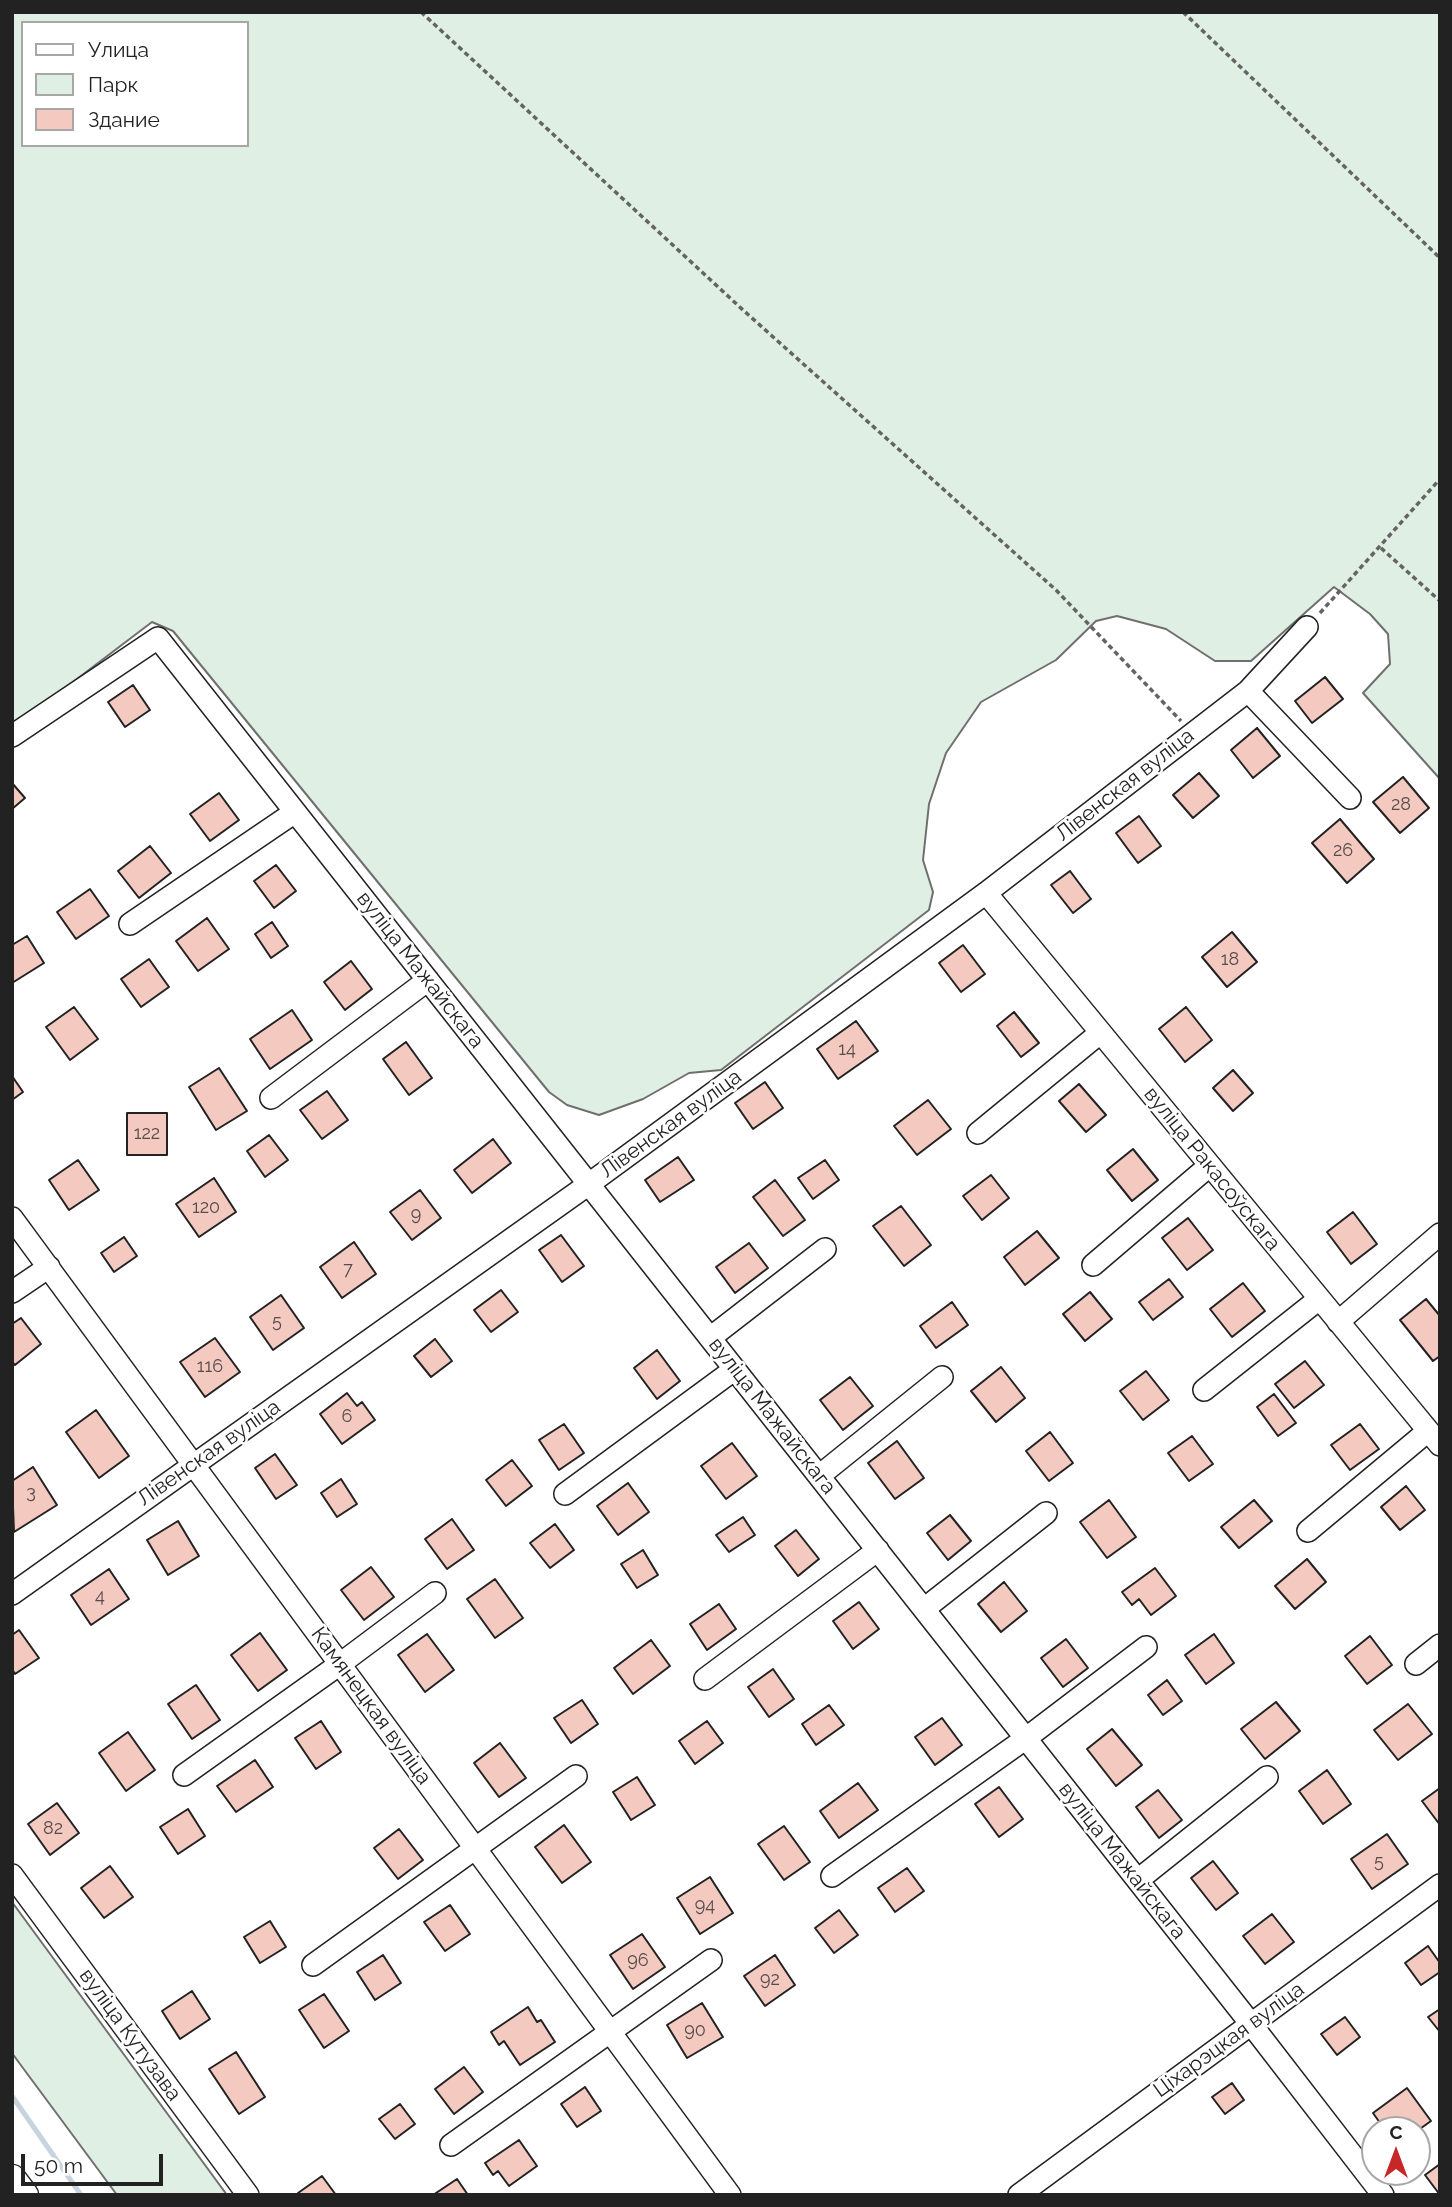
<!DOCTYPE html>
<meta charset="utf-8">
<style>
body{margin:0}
#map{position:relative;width:1452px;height:2207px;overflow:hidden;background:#fff;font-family:Raleway,sans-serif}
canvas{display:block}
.frame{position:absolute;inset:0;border:14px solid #222;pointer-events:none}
.legend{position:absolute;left:21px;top:21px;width:228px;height:126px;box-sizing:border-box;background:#fff;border:2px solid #a7a7a7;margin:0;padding:9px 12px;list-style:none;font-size:21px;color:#222}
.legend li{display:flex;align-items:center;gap:14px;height:35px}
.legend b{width:35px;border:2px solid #a7a7a7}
.north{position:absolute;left:1361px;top:2116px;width:70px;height:70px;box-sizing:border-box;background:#fff;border:2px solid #a7a7a7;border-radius:50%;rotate:0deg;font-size:19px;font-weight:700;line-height:28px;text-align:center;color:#222}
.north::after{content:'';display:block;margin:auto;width:24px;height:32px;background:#c62828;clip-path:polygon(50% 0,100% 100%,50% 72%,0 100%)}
.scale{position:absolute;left:21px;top:2154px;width:142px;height:32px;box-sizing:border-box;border:4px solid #222;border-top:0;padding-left:9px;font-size:21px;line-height:24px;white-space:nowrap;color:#222;-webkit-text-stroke:5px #fff;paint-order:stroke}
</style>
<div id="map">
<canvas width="1452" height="2207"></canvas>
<div class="frame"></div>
<ul class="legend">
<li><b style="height:9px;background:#fff"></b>Улица</li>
<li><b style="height:19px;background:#e0efe3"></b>Парк</li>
<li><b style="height:19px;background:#f3c9c0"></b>Здание</li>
</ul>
<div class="north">С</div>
<div class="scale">50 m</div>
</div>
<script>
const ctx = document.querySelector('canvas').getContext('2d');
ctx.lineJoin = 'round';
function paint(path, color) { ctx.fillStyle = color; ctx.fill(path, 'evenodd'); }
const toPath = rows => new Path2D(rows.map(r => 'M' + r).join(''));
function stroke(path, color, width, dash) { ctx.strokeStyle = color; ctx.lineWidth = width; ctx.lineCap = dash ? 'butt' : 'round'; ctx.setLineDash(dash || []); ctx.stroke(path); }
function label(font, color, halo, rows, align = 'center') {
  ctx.font = font + ' Raleway,sans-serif'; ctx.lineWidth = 5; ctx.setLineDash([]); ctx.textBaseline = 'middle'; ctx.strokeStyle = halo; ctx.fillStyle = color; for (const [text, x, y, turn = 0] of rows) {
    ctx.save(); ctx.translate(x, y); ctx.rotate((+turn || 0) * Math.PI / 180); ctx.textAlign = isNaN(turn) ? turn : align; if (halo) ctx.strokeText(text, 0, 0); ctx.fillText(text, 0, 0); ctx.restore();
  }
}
const green = toPath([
 [12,12,1440,12,1440,779,1363,693,1390,664,1388,634,1370,614,1334,587,1251,661,1215,661,1166,629,1117,616,1096,621,1056,660,981,702,946,753,929,804,923,860,933,892,929,910,721,1070,689,1073,643,1099,599,1115,567,1105,549,1092,173,631,152,622,48,701,12,725,12,12],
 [23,23,247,23,247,145,23,145,23,23],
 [12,1902,227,2195,117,2195,20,2064,12,2053,12,1902]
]);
const stream = toPath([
 [12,2096,81,2195]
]);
const building = toPath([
 [1325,677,1343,699,1312,723,1295,701,1325,677],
 [133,685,150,710,125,727,108,702,133,685],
 [1257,728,1280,756,1253,778,1231,750,1257,728],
 [1199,773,1219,796,1193,818,1173,795,1199,773],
 [1403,777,1429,808,1400,833,1373,802,1403,777],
 [12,783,25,798,12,809,12,783],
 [219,793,239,820,210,841,190,814,219,793],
 [1139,816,1161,846,1138,863,1116,833,1139,816],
 [1340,819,1374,859,1347,883,1312,843,1340,819],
 [150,846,171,873,139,898,118,871,150,846],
 [276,865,296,891,274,908,254,881,276,865],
 [1070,871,1091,899,1073,913,1051,885,1070,871],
 [90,889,109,916,76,939,57,912,90,889],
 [207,918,229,949,198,971,176,941,207,918],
 [272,922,288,946,271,958,255,934,272,922],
 [1232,932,1257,962,1227,987,1202,957,1232,932],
 [27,936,44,963,12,983,12,945,27,936],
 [963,945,985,974,961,992,939,963,963,945],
 [149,959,169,987,141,1007,121,979,149,959],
 [351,961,372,989,345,1010,324,982,351,961],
 [74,1007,98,1039,70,1060,46,1027,74,1007],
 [1186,1007,1212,1040,1185,1062,1159,1029,1186,1007],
 [292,1010,312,1040,270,1069,250,1039,292,1010],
 [1014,1012,1039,1043,1021,1057,997,1026,1014,1012],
 [856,1021,878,1051,838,1079,817,1049,856,1021],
 [406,1042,432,1078,409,1095,383,1059,406,1042],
 [219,1068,247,1111,216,1130,189,1087,219,1068],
 [1233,1070,1253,1093,1233,1111,1213,1088,1233,1070],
 [12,1076,23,1092,12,1100,12,1076],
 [765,1082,783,1108,753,1129,735,1103,765,1082],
 [1079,1084,1106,1115,1086,1132,1059,1101,1079,1084],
 [327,1091,348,1120,322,1139,300,1110,327,1091],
 [928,1100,951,1129,917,1155,894,1126,928,1100],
 [127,1113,167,1113,167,1155,127,1155,127,1113],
 [269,1135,288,1160,265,1177,247,1151,269,1135],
 [493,1139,511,1163,472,1193,454,1170,493,1139],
 [1133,1149,1158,1180,1132,1201,1107,1170,1133,1149],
 [678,1157,694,1180,660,1202,645,1180,678,1157],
 [78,1160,99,1190,69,1210,49,1180,78,1160],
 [825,1160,839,1180,813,1199,798,1178,825,1160],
 [991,1175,1009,1198,982,1220,963,1196,991,1175],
 [214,1178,236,1212,199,1237,176,1204,214,1178],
 [775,1180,805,1220,783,1236,753,1197,775,1180],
 [420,1190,441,1218,412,1240,390,1212,420,1190],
 [901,1206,931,1245,904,1266,873,1226,901,1206],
 [1353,1212,1377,1244,1351,1264,1327,1232,1353,1212],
 [1188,1218,1213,1250,1187,1270,1162,1238,1188,1218],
 [1037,1231,1059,1258,1025,1285,1004,1257,1037,1231],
 [561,1235,584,1266,562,1282,539,1250,561,1235],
 [124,1237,137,1256,114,1272,101,1253,124,1237],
 [354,1242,376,1274,342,1298,320,1267,354,1242],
 [749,1243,768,1268,735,1293,716,1267,749,1243],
 [1169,1279,1183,1297,1153,1320,1139,1302,1169,1279],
 [1243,1283,1265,1311,1232,1337,1210,1309,1243,1283],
 [501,1290,518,1312,491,1332,474,1310,501,1290],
 [1090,1292,1112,1319,1085,1341,1063,1314,1090,1292],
 [281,1295,304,1328,273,1350,250,1317,281,1295],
 [1426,1299,1440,1316,1440,1356,1433,1361,1400,1320,1426,1299],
 [952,1302,968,1325,936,1348,920,1326,952,1302],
 [21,1318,41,1344,15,1365,12,1362,12,1324,21,1318],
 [215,1338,240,1372,205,1397,180,1362,215,1338],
 [435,1339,452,1361,431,1377,414,1356,435,1339],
 [657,1350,680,1381,657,1399,634,1368,657,1350],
 [1305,1361,1324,1385,1294,1408,1275,1384,1305,1361],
 [1001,1367,1025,1398,996,1422,971,1391,1001,1367],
 [1146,1371,1169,1400,1143,1420,1120,1391,1146,1371],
 [850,1377,873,1406,843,1430,820,1400,850,1377],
 [347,1393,357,1406,362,1402,375,1420,342,1444,320,1414,347,1393],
 [1274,1394,1296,1423,1278,1436,1257,1407,1274,1394],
 [96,1410,129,1456,99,1478,66,1432,96,1410],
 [564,1424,584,1453,559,1470,539,1440,564,1424],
 [1360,1424,1379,1449,1350,1470,1331,1445,1360,1424],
 [1050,1432,1073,1463,1049,1481,1026,1451,1050,1432],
 [1192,1436,1213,1464,1189,1481,1168,1453,1192,1436],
 [897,1441,924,1478,895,1499,868,1463,897,1441],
 [732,1443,757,1476,726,1499,701,1466,732,1443],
 [275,1454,297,1485,276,1499,255,1468,275,1454],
 [512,1460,532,1486,506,1506,486,1480,512,1460],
 [33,1467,57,1505,14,1532,12,1481,33,1467],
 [341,1479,357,1504,337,1517,321,1493,341,1479],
 [628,1483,649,1512,618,1535,597,1506,628,1483],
 [1406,1486,1425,1510,1400,1530,1381,1507,1406,1486],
 [1109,1500,1136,1537,1107,1558,1080,1522,1109,1500],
 [1254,1500,1272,1521,1239,1548,1221,1527,1254,1500],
 [950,1515,971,1541,948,1560,927,1533,950,1515],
 [743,1517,755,1535,729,1552,716,1535,743,1517],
 [452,1519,474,1550,447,1569,425,1539,452,1519],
 [178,1521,199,1556,168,1575,147,1540,178,1521],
 [555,1524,574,1550,550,1568,530,1543,555,1524],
 [796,1530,819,1559,798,1576,775,1546,796,1530],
 [643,1550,658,1575,637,1588,621,1564,643,1550],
 [1307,1559,1326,1582,1295,1609,1275,1586,1307,1559],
 [371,1567,394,1597,364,1620,341,1590,371,1567],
 [1155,1568,1176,1596,1151,1615,1139,1599,1132,1605,1122,1592,1155,1568],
 [109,1569,129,1599,91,1625,71,1595,109,1569],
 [495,1579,523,1618,495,1638,467,1599,495,1579],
 [1004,1582,1027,1611,1001,1632,978,1604,1004,1582],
 [859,1602,879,1629,853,1649,833,1621,859,1602],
 [719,1604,736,1629,707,1650,690,1624,719,1604],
 [19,1630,39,1658,15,1674,12,1669,12,1635,19,1630],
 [260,1633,287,1670,258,1691,231,1655,260,1633],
 [427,1634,454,1670,425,1692,398,1655,427,1634],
 [1214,1634,1234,1663,1206,1684,1185,1655,1214,1634],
 [1370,1636,1392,1665,1367,1684,1345,1656,1370,1636],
 [1066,1639,1088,1668,1063,1687,1041,1658,1066,1639],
 [651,1640,670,1666,633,1694,614,1668,651,1640],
 [773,1669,794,1699,769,1717,748,1687,773,1669],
 [1167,1680,1182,1701,1163,1715,1148,1695,1167,1680],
 [196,1685,220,1720,192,1739,168,1704,196,1685],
 [582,1700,598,1724,571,1743,554,1718,582,1700],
 [1276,1702,1300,1731,1265,1759,1241,1729,1276,1702],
 [1408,1704,1432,1734,1398,1760,1374,1730,1408,1704],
 [829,1705,844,1725,816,1745,802,1724,829,1705],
 [942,1718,962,1745,935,1765,915,1737,942,1718],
 [321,1721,341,1752,316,1769,295,1738,321,1721],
 [707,1721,723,1743,695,1764,679,1741,707,1721],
 [1112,1729,1142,1765,1116,1786,1087,1749,1112,1729],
 [128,1732,155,1770,126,1791,99,1753,128,1732],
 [500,1743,526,1778,499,1797,474,1763,500,1743],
 [255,1760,273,1787,236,1812,217,1786,255,1760],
 [1327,1770,1351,1804,1323,1824,1299,1791,1327,1770],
 [637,1777,655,1805,631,1820,613,1792,637,1777],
 [858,1783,878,1810,839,1838,820,1811,858,1783],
 [999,1787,1023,1819,999,1837,975,1804,999,1787],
 [1440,1788,1440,1825,1422,1801,1440,1788],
 [1158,1790,1182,1820,1159,1838,1136,1807,1158,1790],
 [57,1803,79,1833,50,1855,28,1824,57,1803],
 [188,1809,205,1836,178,1854,160,1827,188,1809],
 [564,1825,591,1862,562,1883,535,1847,564,1825],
 [784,1826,810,1862,784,1880,758,1844,784,1826],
 [399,1829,423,1860,398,1879,374,1848,399,1829],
 [1387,1834,1408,1864,1372,1889,1351,1859,1387,1834],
 [1213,1861,1238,1893,1216,1910,1191,1878,1213,1861],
 [110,1866,133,1897,104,1918,81,1888,110,1866],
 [907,1868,924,1891,895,1912,878,1888,907,1868],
 [710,1877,733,1913,700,1934,677,1898,710,1877],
 [450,1905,470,1934,445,1951,424,1922,450,1905],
 [839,1910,858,1935,834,1953,815,1928,839,1910],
 [1272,1914,1294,1942,1265,1964,1243,1936,1272,1914],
 [270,1921,286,1947,260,1963,244,1937,270,1921],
 [642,1934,665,1967,633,1989,610,1955,642,1934],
 [1428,1946,1440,1963,1440,1972,1421,1985,1405,1963,1428,1946],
 [383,1955,401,1983,375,2000,357,1972,383,1955],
 [775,1955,795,1985,765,2006,744,1976,775,1955],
 [192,1991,210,2019,180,2039,162,2011,192,1991],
 [324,1994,349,2031,324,2048,299,2010,324,1994],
 [702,2003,723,2037,687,2058,667,2025,702,2003],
 [528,2007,537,2022,541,2020,555,2042,520,2065,504,2041,499,2045,491,2032,528,2007],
 [1440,2009,1440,2032,1428,2017,1440,2009],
 [1345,2017,1360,2037,1337,2055,1321,2034,1345,2017],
 [236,2052,265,2097,239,2114,209,2069,236,2052],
 [464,2067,483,2092,454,2114,435,2089,464,2067],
 [1232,2083,1244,2100,1225,2114,1212,2097,1232,2083],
 [585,2087,601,2111,577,2127,561,2104,585,2087],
 [1407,2088,1431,2121,1417,2131,1385,2130,1373,2113,1407,2088],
 [400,2104,415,2124,395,2139,379,2119,400,2104],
 [519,2140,537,2166,509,2186,498,2171,493,2175,485,2163,519,2140],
 [1440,2164,1440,2195,1425,2175,1440,2164],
 [322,2176,336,2195,299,2195,298,2193,322,2176],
 [457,2179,468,2195,433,2195,457,2179]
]);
const path = toPath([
 [421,12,743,310,1056,590,1181,721],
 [1183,12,1440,258],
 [1381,548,1440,601],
 [1320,613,1440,479]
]);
const minor = toPath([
 [1248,691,1350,798],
 [12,736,158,638,1251,2024,1383,2195],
 [986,893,1440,1445],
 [130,924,295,812],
 [271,1098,428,980],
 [978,1133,1100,1033],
 [12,1218,730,2195],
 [1093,1265,1209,1166],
 [12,1292,49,1267],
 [1338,1322,1440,1234],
 [710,1338,825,1249],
 [1204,1390,1319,1299],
 [819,1476,942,1377],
 [565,1494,735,1369],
 [1308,1531,1428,1431],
 [12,1594,589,1184,986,893,1248,691,1307,627],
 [924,1609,1046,1513],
 [1416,1664,1440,1645],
 [705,1679,878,1550],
 [184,1775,340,1664,435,1593],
 [12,1875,248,2195],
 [832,1876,1025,1739,1146,1647],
 [1138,1880,1267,1777],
 [313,1965,576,1776],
 [451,2145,711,1960],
 [1019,2195,1440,1885]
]);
const major = toPath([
 [12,2178,25,2195]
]);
const numberNames = [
 ["28",1401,805],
 ["26",1343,851],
 ["18",1230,960],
 ["14",847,1050],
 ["122",147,1134],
 ["120",206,1208],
 ["9",416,1215],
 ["7",348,1270],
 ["5",277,1322],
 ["116",210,1367],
 ["6",347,1417],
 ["3",31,1493],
 ["4",100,1597],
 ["82",53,1829],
 ["5",1379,1862],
 ["94",705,1906],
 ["96",638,1961],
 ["92",770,1980],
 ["90",695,2031]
];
const streetNames = [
 ["Лівенская вуліца",1125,785,-38],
 ["вуліца Мажайскага",420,970,52],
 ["Лівенская вуліца",671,1124,-36],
 ["вуліца Ракасоўскага",1212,1169,51],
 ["вуліца Мажайскага",772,1416,52],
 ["Лівенская вуліца",209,1453,-35],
 ["Камянецкая вуліца",371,1706,54],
 ["вуліца Мажайскага",1122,1861,52],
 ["вуліца Кутузава",130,2035,54],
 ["Ціхарэцкая вуліца",1229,2040,-36]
];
paint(green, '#e0efe3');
stroke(green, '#6f6f6f', 2);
stroke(stream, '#c7d3dd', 5);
paint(building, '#f3c9c0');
stroke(building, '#222', 2);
stroke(minor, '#222', 24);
stroke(major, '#222', 29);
stroke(path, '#646464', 3.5, [5, 3.5]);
stroke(minor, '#fff', 21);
stroke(major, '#fff', 26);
label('18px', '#564c4a', null, numberNames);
label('21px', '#222', '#fff', streetNames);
</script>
